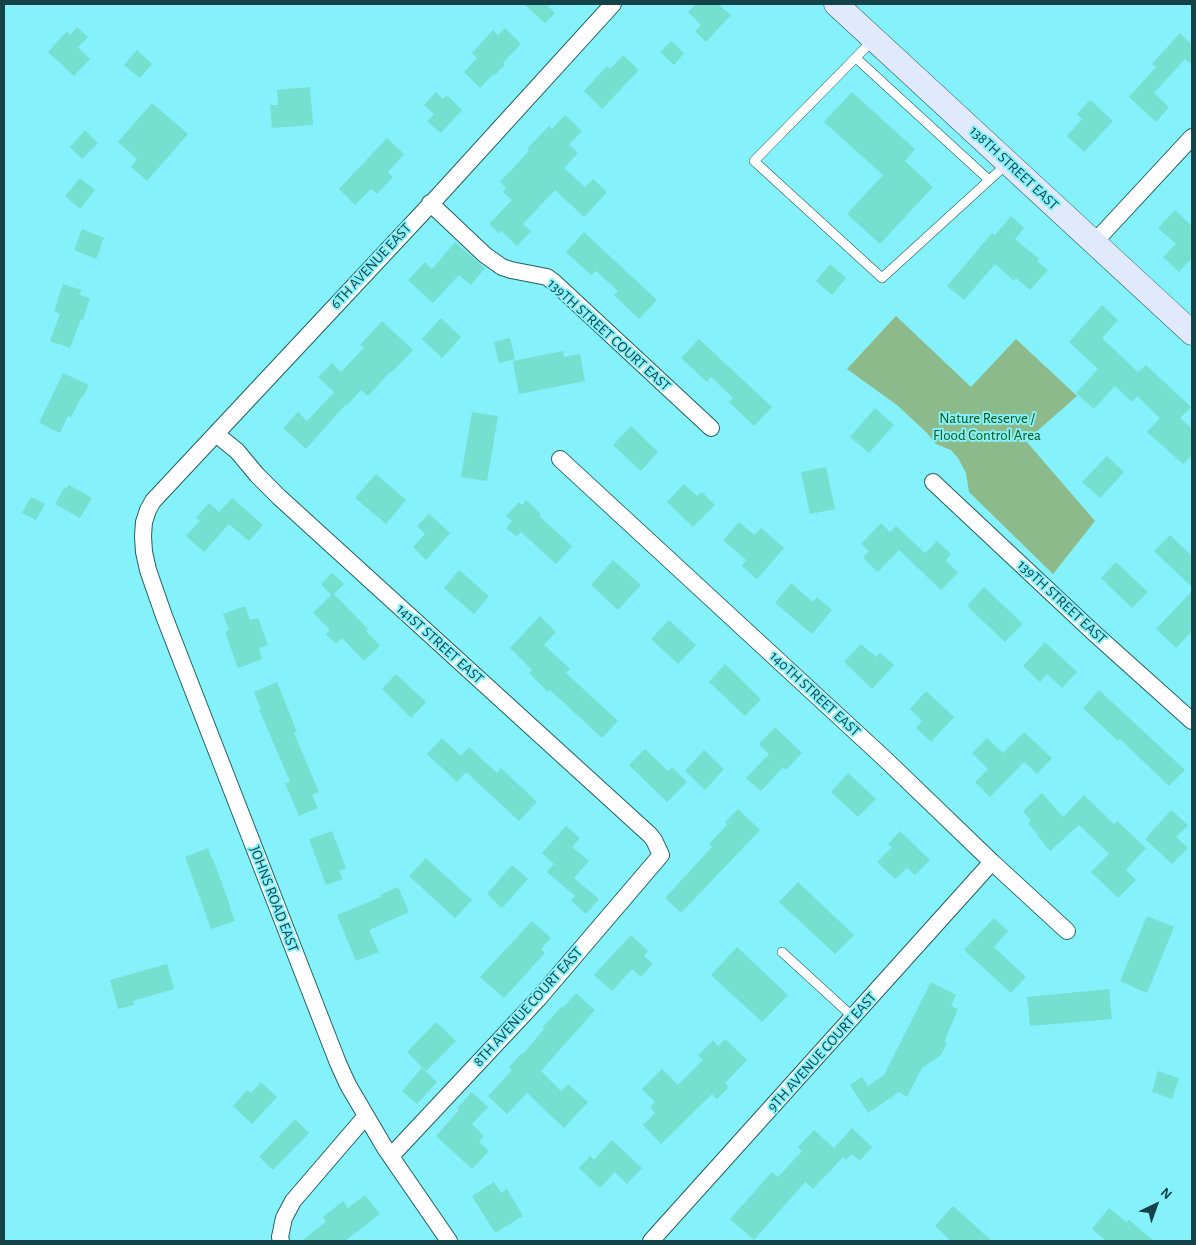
<!DOCTYPE html>
<style>
body{margin:0}
#map{position:relative;width:1196px;height:1245px;overflow:hidden;background:#84f1fb;font-family:"Alegreya Sans",sans-serif}
canvas{display:block}
.frame{position:absolute;inset:0;border:5px solid #134348;pointer-events:none}
.north{position:absolute;left:1131px;top:1180px;width:50px;height:50px;-webkit-text-stroke:4px #84f1fb;paint-order:stroke;rotate:42deg;font-size:14px;font-weight:700;line-height:20px;text-align:center;color:#134348}
.north::after{content:'';display:block;margin:auto;width:18px;height:22px;background:#134348;clip-path:polygon(50% 0,100% 100%,50% 72%,0 100%)}
</style>
<div id="map">
<canvas width="1196" height="1245"></canvas>
<div class="frame"></div>
<div class="north">N</div>
</div>
<script>
const ctx = document.querySelector('canvas').getContext('2d');
ctx.lineJoin = 'round';
function paint(path, color) { ctx.fillStyle = color; ctx.fill(path, 'evenodd'); }
const toPath = rows => new Path2D(rows.map(r => 'M' + r).join(''));
function stroke(path, color, width, dash) { ctx.strokeStyle = color; ctx.lineWidth = width; ctx.lineCap = dash ? 'butt' : 'round'; ctx.setLineDash(dash || []); ctx.stroke(path); }
function label(font, color, halo, rows, align = 'center') {
  ctx.font = font + ' "Alegreya Sans",sans-serif'; ctx.lineWidth = 4; ctx.setLineDash([]); ctx.textBaseline = 'middle'; ctx.strokeStyle = halo; ctx.fillStyle = color; for (const [text, x, y, turn = 0] of rows) {
    ctx.save(); ctx.translate(x, y); ctx.rotate((+turn || 0) * Math.PI / 180); ctx.textAlign = isNaN(turn) ? turn : align; if (halo) ctx.strokeText(text, 0, 0); ctx.fillText(text, 0, 0); ctx.restore();
  }
}
const green = toPath([
 [896,316,971,387,1016,339,1077,396,1026,441,1095,521,1053,574,969,492,966,473,958,458,951,450,936,444,927,433,897,405,847,369]
]);
const building = toPath([
 [524,4,546,4,555,13,545,23],
 [696,4,718,4,731,15,706,42,695,31,701,25,688,12],
 [77,27,88,37,78,47,90,59,74,76,48,52,67,31,70,35],
 [505,28,521,44,503,63,505,65,494,76,493,74,480,88,464,72,477,58,472,53,493,30,498,35],
 [1180,33,1192,45,1192,65,1185,59,1154,93,1169,107,1156,122,1129,97,1156,67,1152,64],
 [671,41,684,53,674,65,660,52],
 [137,50,152,64,140,78,124,65],
 [623,55,639,70,602,109,584,91,607,66,610,69],
 [310,87,313,125,272,128,270,105,278,105,277,90],
 [436,92,443,99,447,95,462,110,441,133,427,121,434,114,424,105],
 [852,92,915,149,905,161,933,187,880,244,847,214,883,175,824,122],
 [1090,100,1113,121,1084,152,1067,136,1082,119,1077,114],
 [152,103,188,134,147,181,131,167,137,159,118,142],
 [565,115,582,131,569,144,578,153,564,168,585,187,593,179,607,192,584,217,555,190,523,224,531,231,517,246,501,231,499,233,489,224,512,200,503,192,506,188,500,182,529,151,527,149,549,126,552,129],
 [85,130,98,143,82,159,70,147],
 [387,138,404,154,388,172,393,177,377,194,371,189,355,205,339,189],
 [80,178,95,190,80,209,65,196],
 [1175,210,1192,226,1192,258,1179,272,1163,257,1176,244,1158,228],
 [1011,216,1024,228,1015,239,1039,259,1037,261,1048,270,1030,290,1016,278,1014,281,995,264,964,300,947,286,992,233,995,235],
 [82,229,104,238,100,247,101,247,96,259,74,250],
 [584,232,657,300,639,319,614,295,618,291,596,271,591,275,566,252],
 [455,242,485,268,471,285,459,275,433,303,408,280,425,262,432,269],
 [830,264,846,278,832,295,816,281],
 [63,284,81,290,80,295,90,298,83,320,81,319,70,348,50,341,60,314,54,311],
 [1102,305,1118,320,1102,338,1138,372,1146,365,1191,407,1180,418,1192,429,1192,455,1183,464,1147,432,1160,418,1137,396,1132,402,1115,386,1094,409,1076,393,1098,369,1069,342],
 [441,318,461,337,442,358,422,339],
 [382,321,413,350,391,373,390,372,368,396,361,390,347,405,346,404,306,449,283,428,298,412,307,421,334,392,318,377,332,363,341,372,364,348,360,345],
 [510,338,515,359,499,363,494,342],
 [699,339,772,407,754,426,729,402,733,398,711,377,707,382,681,358],
 [563,351,564,357,580,354,585,381,519,394,513,361],
 [63,373,89,385,83,397,82,396,71,417,68,416,60,433,39,423],
 [875,408,894,425,869,453,850,437],
 [472,412,498,416,487,481,461,477],
 [631,426,658,452,641,471,613,445],
 [1107,456,1124,472,1100,498,1082,482],
 [826,467,835,509,810,514,801,472],
 [376,474,406,500,386,524,355,498],
 [684,484,697,496,702,492,715,505,693,527,667,502],
 [69,485,92,498,80,518,55,504,64,488,66,489],
 [31,497,45,504,36,520,22,513],
 [232,498,263,525,249,541,229,524,204,552,186,536,200,521,196,518,209,503,219,512],
 [526,500,541,514,539,516,572,546,556,564,521,532,517,537,506,528,512,521,506,516,519,502,522,505],
 [429,514,450,533,426,560,413,547,425,534,417,526],
 [739,522,754,535,761,528,784,548,757,579,742,566,746,560,723,540],
 [881,523,890,532,896,526,925,553,937,541,951,554,946,560,958,573,941,590,899,550,878,572,863,558,869,551,861,544],
 [1170,535,1192,556,1192,587,1154,551],
 [613,560,641,585,618,610,591,585],
 [1116,562,1148,592,1132,608,1101,578],
 [459,570,489,596,474,614,444,588],
 [332,573,344,584,334,594,368,629,366,631,380,646,364,661,342,638,336,644,326,634,330,630,313,613,331,595,321,584],
 [791,583,813,602,817,597,832,610,812,634,775,603],
 [984,587,1023,624,1005,642,967,606],
 [1192,591,1192,631,1176,648,1156,629],
 [245,606,250,620,258,618,268,645,259,648,262,659,238,668,225,632,229,630,223,614],
 [540,616,556,632,544,645,570,669,566,673,618,721,602,738,550,690,548,692,529,673,532,670,510,648],
 [669,620,696,645,678,664,651,639],
 [1045,642,1077,672,1062,688,1047,674,1040,682,1023,666],
 [861,644,876,657,880,653,894,665,872,689,844,662],
 [725,664,761,699,745,716,709,682],
 [396,674,426,702,411,718,382,689],
 [277,682,297,732,294,733,319,792,312,795,318,808,299,816,285,783,290,782,259,709,261,709,254,692],
 [1099,690,1185,770,1169,786,1120,739,1118,741,1083,708],
 [926,691,954,717,931,742,916,728,922,721,910,709],
 [775,727,802,753,786,770,783,767,761,791,746,778,769,754,759,744],
 [1024,732,1052,758,1037,774,1024,762,990,797,975,782,988,769,972,753,987,738,1003,753],
 [442,738,461,756,469,747,497,773,501,768,537,802,519,821,466,772,457,782,427,754],
 [645,749,668,771,672,767,687,782,667,802,629,765],
 [704,750,724,769,705,790,685,771],
 [848,773,876,799,858,817,831,792],
 [1042,793,1063,817,1084,795,1114,824,1117,821,1146,848,1126,870,1136,880,1118,898,1091,872,1109,854,1079,825,1050,851,1037,835,1038,834,1028,824,1031,821,1023,811],
 [738,809,760,830,681,913,665,898,712,847,709,844,727,825,725,822],
 [1171,810,1188,825,1176,837,1188,848,1172,864,1145,839],
 [566,826,580,838,572,847,589,861,574,878,599,899,586,914,571,901,575,896,547,872,554,864,542,853],
 [332,831,346,868,339,871,343,879,326,885,309,839],
 [900,831,930,860,915,875,907,868,895,879,877,862,892,847,888,844],
 [208,848,212,859,213,859,231,908,230,908,235,921,211,929,185,857],
 [426,858,472,900,455,918,409,876],
 [512,865,528,879,502,908,487,894],
 [798,882,854,935,835,954,779,902],
 [398,887,409,912,369,930,379,952,356,961,337,915,381,897,380,895],
 [1147,916,1174,927,1147,993,1120,981],
 [994,918,1008,931,994,947,1026,977,1011,993,964,950],
 [532,921,551,938,541,949,545,953,504,998,480,977],
 [631,935,648,951,644,956,653,964,641,977,632,969,612,991,594,975],
 [737,947,788,995,762,1022,711,975],
 [167,964,174,989,133,1001,134,1005,118,1009,110,980],
 [931,982,956,995,951,1006,958,1009,944,1042,947,1043,941,1055,922,1068,907,1097,899,1092,868,1113,850,1085,862,1077,868,1086,884,1075],
 [1109,989,1112,1019,1030,1026,1027,997],
 [576,993,595,1010,541,1071,561,1091,568,1084,588,1102,564,1128,527,1093,507,1114,488,1096,512,1070,509,1067,522,1053,523,1054,544,1029,542,1028,561,1007,563,1008],
 [436,1022,456,1041,426,1071,407,1052],
 [725,1039,747,1060,725,1083,729,1087,717,1099,712,1094,661,1144,643,1125,655,1113,650,1107,655,1102,642,1089,662,1069,678,1085,703,1060,698,1056,713,1040,718,1046],
 [422,1068,437,1082,417,1104,402,1091],
 [1158,1071,1179,1078,1172,1099,1152,1092],
 [261,1082,277,1097,252,1124,233,1106,247,1090,251,1093],
 [472,1092,488,1107,472,1124,484,1136,479,1142,489,1151,472,1169,436,1136,459,1110,457,1108],
 [295,1119,309,1133,273,1170,259,1157],
 [852,1128,872,1147,860,1161,852,1154,846,1160,843,1157,813,1189,805,1182,754,1240,730,1219,772,1172,778,1177,802,1151,798,1147,814,1130,834,1148],
 [612,1140,642,1168,627,1184,615,1172,600,1188,579,1168,590,1156,594,1160],
 [494,1182,501,1193,507,1189,523,1216,495,1233,472,1196],
 [365,1195,380,1214,345,1241,301,1241,326,1222,323,1217,343,1201,348,1208],
 [953,1206,992,1241,951,1241,935,1226],
 [1109,1208,1126,1222,1129,1220,1154,1241,1106,1241,1092,1229]
]);
const lane = toPath([
 [874,39,754,161,882,278,1008,163],
 [856,58,989,180],
 [782,952,853,1017]
]);
const street = toPath([
 [430,203,485,255,502,267,511,270,547,277,555,283,711,428],
 [1093,241,1103,233,1192,137],
 [216,434,237,451,257,475,279,497,650,835,654,840,661,855,539,998,391,1156],
 [560,459,885,759,992,862,1067,931],
 [933,482,1094,633,1192,721],
 [281,1241,280,1237,284,1218,293,1201,366,1116],
 [449,1241,385,1148,348,1085,338,1063,164,616,148,570,144,552,143,536,144,522,148,510,153,501,441,193,613,4],
 [651,1241,992,862]
]);
const secondary = toPath([
 [836,4,1192,333]
]);
const streetNames = [
 ["138TH STREET EAST",1014,168,43],
 ["6TH AVENUE EAST",371,266,-47],
 ["139TH STREET COURT EAST",609,335,42],
 ["139TH STREET EAST",1062,602,43],
 ["141ST STREET EAST",440,644,42],
 ["140TH STREET EAST",815,694,43],
 ["JOHNS ROAD EAST",274,899,69],
 ["8TH AVENUE COURT EAST",528,1007,-48],
 ["9TH AVENUE COURT EAST",822,1052,-48]
];
const parkNames = [
 ["Nature Reserve /",987,418],
 ["Flood Control Area",987,435]
];
paint(green, '#8dba8a');
paint(building, '#75dfd0');
stroke(lane, '#235f64', 10);
stroke(street, '#235f64', 18);
stroke(secondary, '#235f64', 25);
stroke(lane, '#fff', 9);
stroke(street, '#fff', 16);
stroke(secondary, '#e1eafd', 24);
label('15px', '#134348', '#84f1fb', streetNames);
label('15px', '#0f5512', '#84f1fb', parkNames);
</script>
